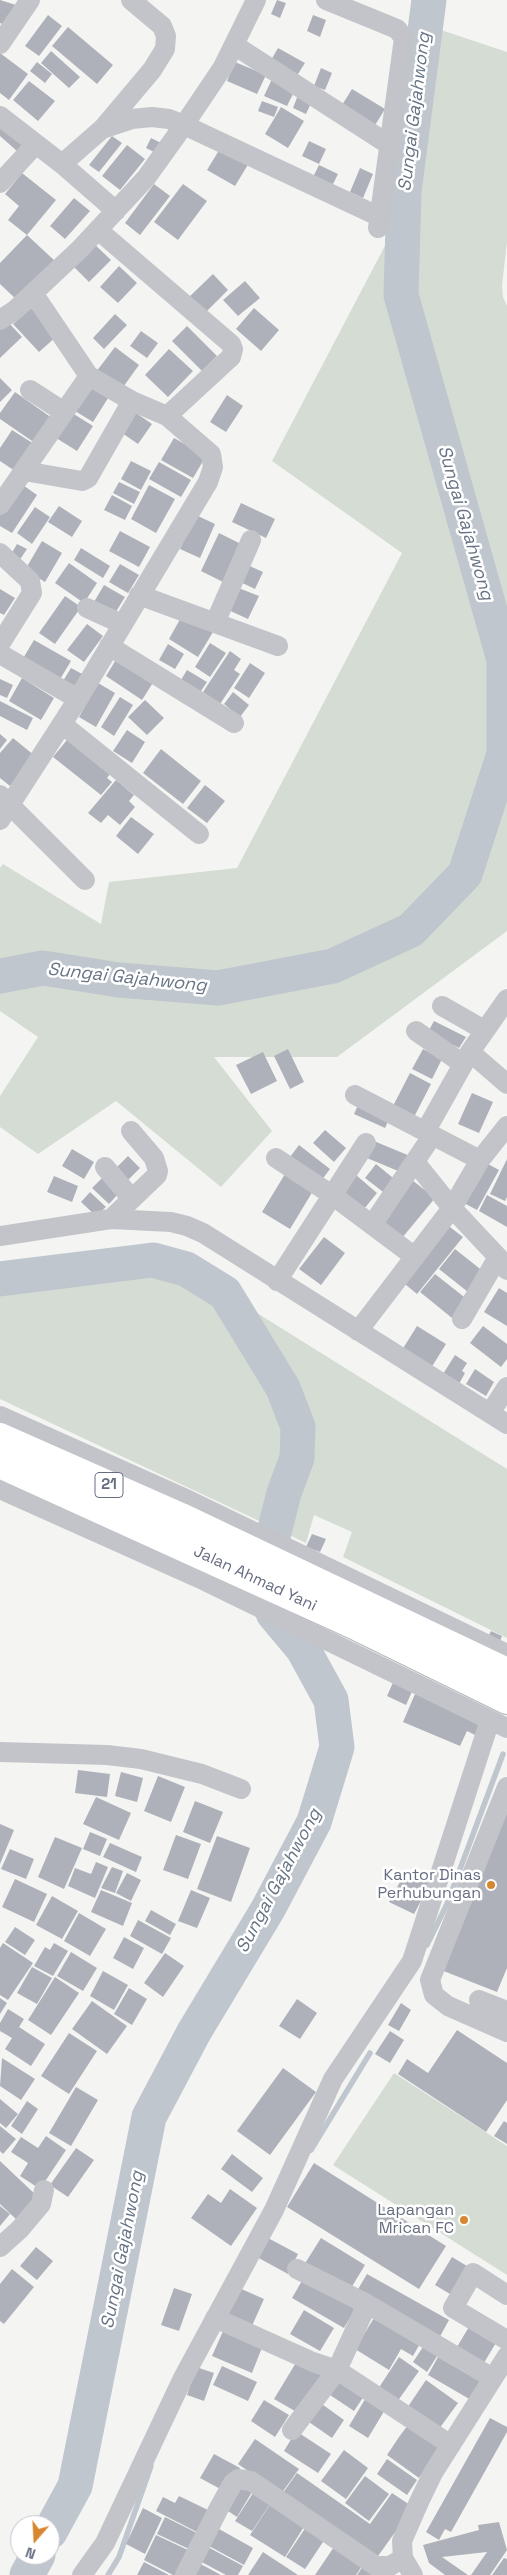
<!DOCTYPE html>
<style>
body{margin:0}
#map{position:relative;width:507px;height:2575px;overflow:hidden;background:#f4f5f2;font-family:"Space Grotesk",sans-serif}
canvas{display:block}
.north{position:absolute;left:10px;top:2515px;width:50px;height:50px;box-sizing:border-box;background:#fff;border:1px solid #c2c5cd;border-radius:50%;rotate:199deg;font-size:14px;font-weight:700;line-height:20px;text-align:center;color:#666d81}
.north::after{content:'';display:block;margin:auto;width:18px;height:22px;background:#d7872f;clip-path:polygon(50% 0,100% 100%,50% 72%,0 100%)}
</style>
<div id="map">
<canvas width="507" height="2575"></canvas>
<div class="north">N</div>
</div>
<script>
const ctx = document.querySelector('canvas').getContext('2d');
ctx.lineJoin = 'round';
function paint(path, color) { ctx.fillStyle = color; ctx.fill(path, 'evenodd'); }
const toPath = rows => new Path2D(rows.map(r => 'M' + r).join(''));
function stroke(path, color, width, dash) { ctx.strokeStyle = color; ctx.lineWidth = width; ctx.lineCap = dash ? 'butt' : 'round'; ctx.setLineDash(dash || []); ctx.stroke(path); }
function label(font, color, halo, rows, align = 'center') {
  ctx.font = font + ' "Space Grotesk",sans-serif'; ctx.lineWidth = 5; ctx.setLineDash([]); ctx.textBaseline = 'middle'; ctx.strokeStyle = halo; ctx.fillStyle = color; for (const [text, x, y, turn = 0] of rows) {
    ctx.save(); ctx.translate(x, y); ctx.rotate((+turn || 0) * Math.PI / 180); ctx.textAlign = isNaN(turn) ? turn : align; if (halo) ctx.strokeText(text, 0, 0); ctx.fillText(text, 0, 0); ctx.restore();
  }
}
const green = toPath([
 [426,25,507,52,507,242,502,285,503,297,507,306,507,931,337,1057,214,1057,272,1131,221,1187,116,1101,38,1154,0,1127,0,1096,38,1037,0,1011,0,868,3,864,101,924,109,882,237,868,402,553,272,461,409,200],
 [97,1265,225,1293,507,1469,507,1638,343,1557,352,1532,314,1515,306,1543,0,1399,0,1279],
 [394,2073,507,2146,507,2275,333,2165]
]);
const stream = toPath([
 [427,1945,447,1904,503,1754],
 [311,2150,370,2053],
 [108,2575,119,2557,151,2466]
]);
const river = toPath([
 [0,976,43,968,119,980,218,988,333,966,411,930,465,874,504,754,504,660,401,295,404,191,429,0],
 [0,1279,153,1260,186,1269,225,1293,283,1388,298,1427,297,1458,284,1493,263,1576,273,1613,303,1649,331,1700,337,1747,314,1822,268,1909,194,2032,149,2117,75,2486,50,2532],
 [27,2575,38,2555]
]);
const building = toPath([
 [0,0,16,5,7,26,0,23],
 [277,0,286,3,280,18,271,14],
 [48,15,62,26,39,56,25,46],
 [313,15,326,20,320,37,307,31],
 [68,27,113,65,97,84,52,46],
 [278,48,305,63,296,77,270,62],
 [51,51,80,77,69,88,41,63],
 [0,53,28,74,9,100,0,93],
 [37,62,52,74,45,83,30,71],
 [235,62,266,75,257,94,227,81],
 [321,68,332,73,325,90,314,86],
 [272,79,295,90,287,106,264,96],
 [29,81,55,101,38,121,13,100],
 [352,89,385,109,372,130,339,110],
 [298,95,312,101,306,114,293,108],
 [262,101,278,107,274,117,258,111],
 [281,107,304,121,288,148,265,134],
 [0,121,24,142,17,151,0,136],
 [112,136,122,143,99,172,89,165],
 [151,138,165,145,160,155,146,148],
 [309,141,326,149,319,164,302,156],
 [127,145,145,159,120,190,102,176],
 [221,147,249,163,235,186,207,170],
 [319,165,338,174,332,186,313,177],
 [360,168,373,174,363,198,350,192],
 [22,173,56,200,27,235,8,220,19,206,5,194],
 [154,184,170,196,140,235,125,223],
 [183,184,207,201,178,240,154,222],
 [74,198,90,211,65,239,50,226],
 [27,235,55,261,17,300,0,284,0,263],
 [92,242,111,260,89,282,71,264],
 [119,266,137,283,118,303,100,287],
 [213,274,228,290,205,313,189,297],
 [245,281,260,298,238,316,223,300],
 [31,308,57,336,39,352,13,324],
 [254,308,279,330,261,351,236,329],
 [115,314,127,325,104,349,93,338],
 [7,321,22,337,0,358,0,328],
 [187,326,217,356,202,371,172,341],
 [141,331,158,343,147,358,130,346],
 [115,347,139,365,121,390,96,372],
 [169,349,193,371,168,397,145,375],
 [0,378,12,390,0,402],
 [93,384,110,395,93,422,75,411],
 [15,392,52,418,35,443,0,419,0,413],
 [227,395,243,406,226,432,210,422],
 [69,411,93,426,77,451,53,436],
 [136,413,152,424,138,444,122,433],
 [12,430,34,444,15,471,0,461,0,448],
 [174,438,206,456,193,478,161,460],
 [131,461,151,471,141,490,121,479],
 [159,462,191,480,181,497,149,479],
 [119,482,140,492,134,504,113,493],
 [20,483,37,495,12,533,0,526,0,514],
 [149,485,175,499,156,533,131,519],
 [112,495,132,506,125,520,104,510],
 [241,503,275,519,266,538,232,522],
 [59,506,82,521,72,537,48,522],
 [35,507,50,517,32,544,17,533],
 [196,515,215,524,200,558,180,549],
 [120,531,150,547,139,567,109,551],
 [219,533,243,545,225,583,201,571],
 [42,541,62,553,45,582,25,570],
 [17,544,27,549,19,561,10,556],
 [81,548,110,566,103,578,74,560],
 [69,563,97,583,84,603,55,583],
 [243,563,263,572,255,589,236,580],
 [120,564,139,575,128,593,109,582],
 [104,585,125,597,114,615,94,602],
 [236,587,259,596,248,619,226,609],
 [0,589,15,598,4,615,0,613],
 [65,596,81,607,55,644,39,633],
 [183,614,213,632,198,657,169,639],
 [87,624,103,636,84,662,67,650],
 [34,640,71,661,59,681,22,660],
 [210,643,226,653,210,677,195,667],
 [168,644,184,654,175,669,159,660],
 [230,651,241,659,234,670,240,674,220,704,203,692],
 [117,658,154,681,142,700,106,676],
 [250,663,265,673,249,698,234,688],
 [71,668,86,676,78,689,63,681],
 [187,670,207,682,197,697,178,685],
 [22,678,54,698,41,720,9,701],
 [0,679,13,685,7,698,0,695],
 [98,683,115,693,96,727,79,717],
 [233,692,249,705,240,717,224,704],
 [120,697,133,705,114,736,101,727],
 [145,700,164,718,147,735,128,717],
 [0,701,33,718,27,730,0,716],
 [127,730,145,742,132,763,113,751],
 [0,734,7,740,0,749],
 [71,735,114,769,107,778,112,782,101,795,53,757],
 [13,738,35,756,10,786,0,778,0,753],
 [161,749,201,781,183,804,143,773],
 [116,780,134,795,129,801,135,807,120,825,108,815,101,823,88,813],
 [205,785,225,801,207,823,187,808],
 [131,817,154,834,138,854,116,836],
 [434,1021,466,1037,459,1048,428,1032],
 [288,1049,304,1082,290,1089,274,1056],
 [423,1049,442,1059,432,1079,412,1069],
 [263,1052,277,1081,251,1094,236,1065],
 [410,1073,431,1084,414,1117,393,1106],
 [472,1093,493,1102,479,1133,458,1124],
 [360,1101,391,1115,385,1128,354,1114],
 [325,1130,346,1148,334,1162,313,1143],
 [369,1139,410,1156,403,1173,362,1156],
 [299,1145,330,1169,318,1185,287,1161],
 [72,1149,94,1162,84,1179,62,1166],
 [128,1156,140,1168,126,1182,114,1170],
 [507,1159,507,1197,505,1201,490,1194],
 [486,1163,499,1170,477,1210,464,1203],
 [376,1164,398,1182,387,1195,365,1178],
 [285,1174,313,1191,290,1229,262,1212],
 [356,1175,377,1193,364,1209,343,1191],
 [54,1176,78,1186,72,1202,47,1192],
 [103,1177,119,1193,109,1204,92,1188],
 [412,1180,435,1198,402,1238,379,1220],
 [90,1192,106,1207,96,1216,81,1202],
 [487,1195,507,1206,507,1227,479,1211],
 [446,1224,463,1237,417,1294,400,1280],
 [324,1237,345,1253,321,1285,299,1269],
 [455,1249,484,1272,468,1292,439,1269],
 [435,1274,468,1300,452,1318,420,1292],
 [499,1288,507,1293,507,1326,484,1312],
 [417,1326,446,1344,431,1368,402,1350],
 [483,1326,507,1344,507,1359,501,1367,470,1343],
 [455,1355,467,1363,462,1371,465,1373,459,1384,443,1374],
 [475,1369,494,1382,486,1396,466,1384],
 [312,1534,326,1539,320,1552,306,1547],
 [491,1631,502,1636,499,1644,487,1639],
 [395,1678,414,1687,406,1705,387,1696],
 [415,1694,480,1722,475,1735,467,1731,460,1746,403,1722],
 [78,1770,110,1774,107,1797,75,1793],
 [121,1772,143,1778,137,1802,115,1796],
 [158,1776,185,1787,171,1822,144,1811],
 [96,1797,131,1813,119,1840,83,1824],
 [195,1801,223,1812,210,1843,183,1832],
 [507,1803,507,1968,497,1992,441,1970],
 [0,1824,14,1830,0,1864],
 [90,1832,107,1839,100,1856,83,1849],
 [176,1835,201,1844,188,1879,163,1870],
 [217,1836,250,1848,231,1902,197,1889],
 [55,1837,82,1848,64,1889,38,1877],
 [110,1843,142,1857,136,1872,103,1857],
 [10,1849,34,1859,26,1879,1,1869],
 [96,1862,108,1867,95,1898,68,1886,75,1868,91,1874],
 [112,1867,123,1871,115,1893,101,1888],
 [406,1871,430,1884,414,1914,389,1902],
 [127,1873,141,1880,131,1901,116,1893],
 [15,1879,47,1894,34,1922,2,1907],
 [101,1890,132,1903,123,1926,91,1912],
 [191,1890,210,1898,197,1928,178,1921],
 [52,1896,78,1911,62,1939,36,1925],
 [151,1910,176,1924,170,1935,145,1921],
 [79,1913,106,1929,90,1956,64,1941],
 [138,1920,171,1938,162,1954,130,1936],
 [15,1927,35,1940,25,1955,5,1942],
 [124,1937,144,1948,133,1969,113,1958],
 [3,1943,33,1963,8,2000,0,1995,0,1948],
 [54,1943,68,1951,53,1976,34,1966,45,1947,50,1950],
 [71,1952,97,1968,83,1991,57,1976],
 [165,1953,184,1966,163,1997,144,1983],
 [32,1967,52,1978,37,2004,17,1993],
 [103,1971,128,1985,114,2010,90,1996],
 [55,1977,79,1993,51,2035,28,2020],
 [129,1988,147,1999,132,2025,114,2014],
 [0,1998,7,2003,0,2014],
 [297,1999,317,2013,300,2039,279,2026],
 [92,2001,127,2026,107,2054,72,2029],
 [401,2003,411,2010,399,2031,388,2025],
 [8,2009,24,2019,16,2032,19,2027,45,2044,31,2066,5,2049,12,2038,0,2031,0,2023],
 [457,2030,507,2063,507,2100,486,2132,398,2074,407,2059,428,2073],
 [390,2031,404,2040,390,2063,375,2054],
 [69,2033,97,2051,69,2094,41,2076],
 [2,2058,35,2079,21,2100,0,2086],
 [283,2068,316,2092,270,2155,237,2131],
 [76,2087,98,2100,71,2146,49,2133],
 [0,2099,18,2114,6,2128,0,2123],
 [27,2101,38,2109,22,2134,11,2126],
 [504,2121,507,2123,507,2144,494,2136],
 [0,2126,16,2139,3,2154,0,2151],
 [46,2136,66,2150,40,2189,20,2176,28,2163,11,2152,21,2137,38,2148],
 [76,2148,94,2160,68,2197,50,2185],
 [232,2154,263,2178,252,2192,221,2169],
 [0,2161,37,2196,17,2220,0,2204],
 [314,2163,446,2246,419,2289,287,2207],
 [230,2189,257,2208,231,2246,191,2218,208,2194,221,2203],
 [0,2206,10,2214,0,2226],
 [266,2237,298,2254,288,2274,255,2256],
 [321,2238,365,2265,348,2293,304,2265],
 [36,2247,53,2261,37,2280,20,2266],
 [452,2257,472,2269,455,2297,435,2285],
 [12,2269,34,2287,4,2324,0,2321,0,2284],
 [367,2274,449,2320,437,2342,354,2296],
 [303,2279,355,2309,344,2328,292,2298],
 [237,2287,264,2299,251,2328,224,2316],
 [174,2288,192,2294,179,2331,161,2325],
 [304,2310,334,2328,320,2351,290,2334],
 [377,2313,422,2340,413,2356,401,2349,389,2370,355,2349],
 [470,2325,497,2341,481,2368,454,2352],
 [224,2329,263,2345,252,2373,212,2356],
 [427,2341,441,2350,427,2372,413,2362],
 [399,2357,419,2371,397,2402,378,2389],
 [438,2357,481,2382,471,2400,428,2375],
 [297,2361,324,2377,302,2415,274,2399],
 [222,2366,257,2382,248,2401,213,2385],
 [196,2367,214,2373,204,2401,187,2395],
 [342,2377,366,2393,354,2411,330,2395],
 [426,2380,458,2403,436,2433,405,2411],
 [367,2396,386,2408,368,2438,349,2426],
 [264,2400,289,2415,275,2437,251,2421],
 [319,2402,344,2420,332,2438,306,2420],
 [490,2418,507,2427,507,2432,451,2532,445,2529,439,2540,426,2532],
 [411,2421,442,2443,419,2478,387,2455,399,2437,419,2451,399,2437],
 [296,2431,331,2454,318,2473,284,2451],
 [255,2439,299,2469,281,2494,238,2464],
 [344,2450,368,2468,346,2499,321,2481],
 [214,2454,240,2468,226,2492,200,2478],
 [387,2459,417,2480,407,2495,377,2474],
 [297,2473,370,2524,392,2493,413,2507,373,2563,280,2497],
 [365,2476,389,2494,369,2521,345,2503],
 [237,2483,252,2492,237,2517,222,2507],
 [253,2493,270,2504,252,2531,235,2521],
 [179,2496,208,2510,197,2532,156,2511,163,2497,175,2503],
 [271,2503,305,2525,285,2557,250,2535],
 [143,2508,162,2518,145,2554,126,2544],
 [165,2517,199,2534,191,2550,157,2534],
 [499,2522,507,2550,490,2575,471,2575,487,2552,442,2557,468,2575,445,2575,429,2563,423,2545,479,2530,478,2525],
 [306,2527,325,2539,305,2569,286,2557],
 [219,2529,253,2548,244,2565,209,2546],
 [156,2535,192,2552,181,2575,173,2575,144,2560],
 [336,2544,364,2563,356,2575,315,2575],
 [206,2546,243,2566,238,2575,226,2575,198,2560],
 [263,2552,298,2575,248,2575],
 [504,2558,507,2559,507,2575,492,2575],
 [144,2562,169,2575,137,2575],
 [197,2562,221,2575,189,2575],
 [365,2563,376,2570,373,2575,357,2575]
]);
const minor = toPath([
 [326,0,397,29,404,38,378,228],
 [0,44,30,0],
 [234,45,388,144],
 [0,116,62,164,102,129,132,119,152,117,169,119,184,125,223,67,256,0],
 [104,127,152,70,165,49,166,36,162,26,131,0],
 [62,164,116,211],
 [0,183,35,145],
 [98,230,231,344,233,349,231,357,167,416],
 [33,293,89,376],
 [0,320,15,310,80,249,146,178,184,125,380,217],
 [30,390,64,412],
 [24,471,82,481,88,478,132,401],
 [0,505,89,376,132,401,167,416,211,454,213,467,208,482,78,699,0,820],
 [0,553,30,581,32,593,0,644],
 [139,595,278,646],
 [87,608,122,624],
 [215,623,251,540],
 [109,646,234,723],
 [0,654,78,699],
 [62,724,199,834],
 [0,795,85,880],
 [442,1006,484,1030],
 [416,1031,463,1064],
 [470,1052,507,1084],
 [355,1095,480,1160],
 [425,1132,470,1052,507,999],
 [276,1158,332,1195,415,1257],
 [415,1162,452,1208,498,1257,507,1270],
 [105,1167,132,1199],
 [111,1219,157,1175,158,1171,154,1158,131,1131],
 [372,1225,432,1136],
 [0,1236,111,1219,171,1222,187,1226,203,1233,507,1424],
 [277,1281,366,1143],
 [462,1319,498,1257],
 [358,1331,452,1208,480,1160,507,1126],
 [490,1413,507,1387],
 [0,1416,188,1500,507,1654],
 [0,1489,199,1578,507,1728],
 [0,1752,107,1755,141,1759,202,1774,241,1789],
 [507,1787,430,1980,434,1995,448,2006,507,2032],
 [479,2000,507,2011],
 [0,2247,20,2229,41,2204,44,2190],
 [297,2269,367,2304,493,2378],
 [507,2295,473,2273,453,2308,507,2340],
 [215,2318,313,2362,337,2370,451,2445],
 [292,2430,337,2370,367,2304],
 [82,2575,105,2543,183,2378,274,2210,333,2079,412,1961,490,1720],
 [185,2575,219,2508,233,2483,238,2479,251,2481,376,2566,390,2566,403,2558],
 [413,2575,403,2558,402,2541,419,2502,433,2473,507,2356]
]);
const highway = toPath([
 [0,1437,181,1517,507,1672],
 [0,1464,352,1624,507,1700]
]);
const markers = [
 [491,1885,5,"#d7872f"],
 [464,2220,5,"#d7872f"]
];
const shields = [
 [109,1485,28]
];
const shieldNames = [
 ["21",109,1485]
];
const streetNames = [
 ["Jalan Ahmad Yani",255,1579,25]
];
const poiNames = [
 ["Kantor Dinas",481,1876],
 ["Perhubungan",481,1894],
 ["Lapangan",454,2211],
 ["Mrican FC",454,2229]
];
const waterNames = [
 ["Sungai Gajahwong",415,112,-83],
 ["Sungai Gajahwong",465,523,74],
 ["Sungai Gajahwong",127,978,6],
 ["Sungai Gajahwong",279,1881,-62],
 ["Sungai Gajahwong",123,2250,-79]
];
paint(green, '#d4dcd3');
stroke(stream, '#c0c6cd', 5.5);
stroke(river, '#c0c6cd', 35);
paint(building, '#aeb1b9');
stroke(highway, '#b7b8bc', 30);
stroke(minor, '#c3c4c9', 20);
stroke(highway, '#fff', 28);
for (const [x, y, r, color] of markers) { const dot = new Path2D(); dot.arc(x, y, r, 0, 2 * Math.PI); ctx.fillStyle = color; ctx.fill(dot); stroke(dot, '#fff', 2); }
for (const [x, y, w] of shields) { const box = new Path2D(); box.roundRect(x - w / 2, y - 12.5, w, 25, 4); ctx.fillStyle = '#fff'; ctx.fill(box); stroke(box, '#666d81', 1); }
label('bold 15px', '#666d81', null, shieldNames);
label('16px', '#666d81', '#fff', streetNames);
label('16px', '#666d81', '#fff', poiNames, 'right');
label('italic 18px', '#677485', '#fff', waterNames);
</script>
